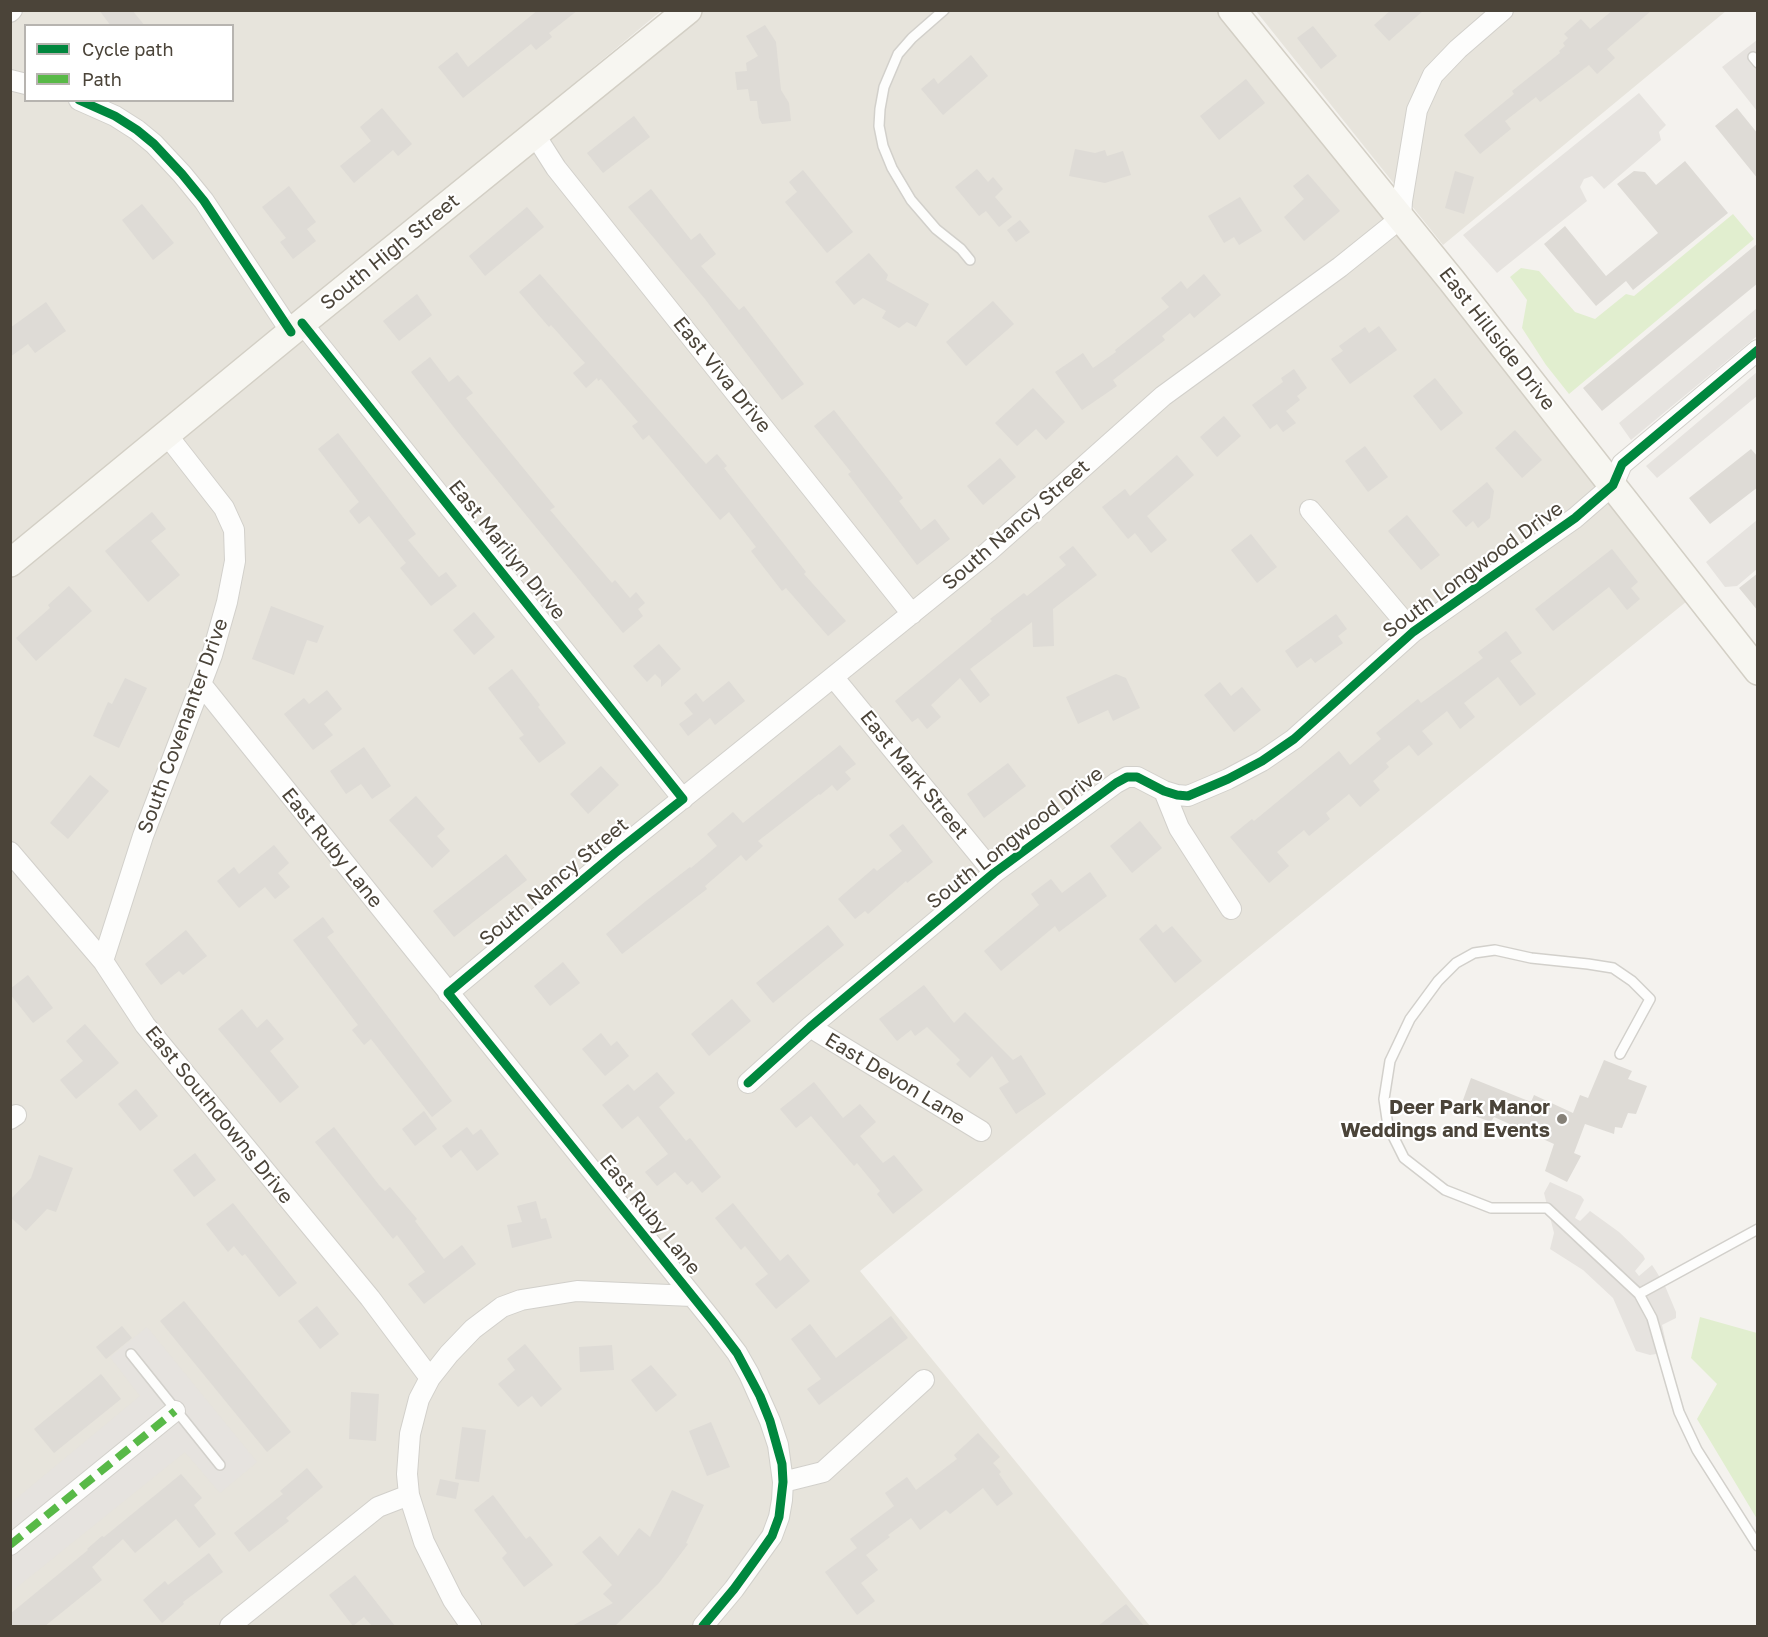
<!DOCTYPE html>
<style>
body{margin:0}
#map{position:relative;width:1768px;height:1637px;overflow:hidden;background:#f4f2ee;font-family:"Golos Text",sans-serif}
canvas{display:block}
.frame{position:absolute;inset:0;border:12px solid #4b4439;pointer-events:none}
.legend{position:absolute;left:24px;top:24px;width:210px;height:78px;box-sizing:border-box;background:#fff;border:2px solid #b7b4b0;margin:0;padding:8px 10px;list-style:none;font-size:18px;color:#4b4439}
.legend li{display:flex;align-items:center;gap:12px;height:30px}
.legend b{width:30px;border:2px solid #b7b4b0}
</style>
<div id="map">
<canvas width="1768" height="1637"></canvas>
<div class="frame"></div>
<ul class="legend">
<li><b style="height:8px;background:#00873e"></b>Cycle path</li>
<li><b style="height:8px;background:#58b947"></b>Path</li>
</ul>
</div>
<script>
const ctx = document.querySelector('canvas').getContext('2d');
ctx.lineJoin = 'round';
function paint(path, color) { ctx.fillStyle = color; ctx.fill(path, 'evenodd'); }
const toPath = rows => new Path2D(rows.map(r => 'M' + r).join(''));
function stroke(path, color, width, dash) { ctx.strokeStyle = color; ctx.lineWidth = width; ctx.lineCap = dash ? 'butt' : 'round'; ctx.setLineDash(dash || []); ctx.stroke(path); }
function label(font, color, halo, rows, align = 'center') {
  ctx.font = font + ' "Golos Text",sans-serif'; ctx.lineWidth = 4.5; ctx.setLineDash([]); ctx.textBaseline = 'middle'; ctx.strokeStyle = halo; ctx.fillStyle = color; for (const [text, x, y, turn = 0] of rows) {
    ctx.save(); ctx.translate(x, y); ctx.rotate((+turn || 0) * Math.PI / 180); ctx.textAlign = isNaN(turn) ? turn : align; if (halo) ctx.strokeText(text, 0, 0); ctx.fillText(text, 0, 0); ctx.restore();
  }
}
const residential = toPath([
 [11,11,661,11,11,552],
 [26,26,232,26,232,100,26,100],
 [698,11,1218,11,1697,593,860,1271,1150,1626,11,1626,11,568],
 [1256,11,1726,11,1443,245]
]);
const green = toPath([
 [1733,214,1754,239,1569,394,1546,365,1522,328,1527,300,1510,277,1521,268,1539,271,1575,312,1595,319,1626,294,1634,296],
 [1700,1317,1757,1333,1757,1519,1697,1419,1717,1384,1691,1358]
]);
const parking = toPath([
 [1757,40,1757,111,1722,67],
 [1639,93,1666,125,1659,132,1661,140,1604,189,1592,176,1584,179,1580,187,1587,201,1497,273,1463,235],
 [1757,308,1757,336,1631,440,1619,423],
 [1757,372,1757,396,1657,478,1646,466],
 [1757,520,1757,569,1737,586,1725,587,1706,562],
 [1550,1182,1581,1196,1584,1200,1575,1218,1580,1221,1590,1211,1619,1232,1643,1255,1645,1259,1635,1271,1639,1276,1652,1265,1656,1271,1665,1286,1676,1312,1676,1318,1662,1325,1668,1352,1650,1355,1636,1351,1613,1298,1583,1270,1550,1249,1554,1233,1544,1193],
 [147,1327,257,1462,220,1493,185,1452,11,1592,11,1503,140,1396,110,1357]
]);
const building = toPath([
 [99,10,132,10,145,26,111,26],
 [538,10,578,10,549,33,552,37,536,50,531,44,463,98,438,67,457,52,468,67],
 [1391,10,1424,10,1389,41,1374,25],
 [1613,10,1652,10,1607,49,1615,58,1597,74,1589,65,1540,102,1536,97,1505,121,1511,129,1480,154,1464,135,1514,94,1512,91,1560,53,1559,51,1565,46,1563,43,1568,38,1564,34,1581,19,1590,29],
 [765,25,776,42,781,90,789,103,791,121,762,124,759,118,757,101,750,101,748,89,737,90,735,72,747,71,746,63,758,56,746,36],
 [1313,26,1337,56,1321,69,1297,38],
 [971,55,988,76,943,115,921,89,934,78,938,84],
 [1246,79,1265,103,1219,140,1200,116],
 [382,108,412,144,398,156,393,150,354,183,340,166,371,141,360,127],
 [1737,108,1758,134,1758,179,1715,126],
 [634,116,650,137,603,173,587,153],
 [1075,149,1095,153,1105,150,1107,156,1123,151,1131,175,1105,183,1069,176],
 [1685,161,1728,213,1633,290,1626,281,1596,306,1544,244,1565,226,1606,276,1658,233,1617,184,1634,171,1645,172,1656,185],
 [977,169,988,182,993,177,1003,189,995,197,1012,217,999,227,986,211,979,216,955,187],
 [803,170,853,232,827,253,785,202,797,192,789,182],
 [1455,171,1474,177,1464,214,1445,208],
 [1308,174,1340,211,1304,241,1284,217,1304,199,1293,186],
 [289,186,316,222,307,229,316,241,293,259,280,242,286,238,262,207],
 [651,189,691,240,700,233,716,254,701,266,739,310,744,306,804,384,782,400,705,299,628,207],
 [1240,197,1262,231,1239,245,1234,237,1224,243,1208,216],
 [142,204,174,243,153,260,122,220],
 [527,207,544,227,485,276,469,256],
 [1020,220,1030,232,1016,242,1007,230],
 [1758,243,1758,283,1602,411,1583,388],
 [869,253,888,275,886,280,929,304,916,327,907,322,899,328,882,318,886,311,863,298,854,305,835,282],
 [540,274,706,464,717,454,727,466,724,468,806,572,804,574,846,621,828,636,786,588,782,591,751,551,756,547,729,512,720,520,649,435,643,440,632,426,638,422,601,379,598,381,597,378,586,388,573,373,585,363,551,325,549,327,519,292],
 [1204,274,1221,295,1194,318,1190,313,1162,336,1165,340,1113,380,1117,386,1082,410,1055,372,1083,353,1093,368,1116,352,1115,350,1169,307,1161,298,1181,281,1187,289],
 [417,294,432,315,399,341,383,321],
 [993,301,1014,324,966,366,946,342],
 [46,302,66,331,35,353,28,344,10,357,10,328],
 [1379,326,1397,350,1350,384,1331,359,1343,351,1339,346,1365,327,1369,333],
 [430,357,449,382,458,375,473,393,466,398,555,507,550,510,612,583,615,580,630,598,636,592,645,603,638,609,643,616,623,633,456,430,411,372],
 [1294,369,1307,388,1297,396,1300,400,1286,411,1296,423,1283,432,1277,424,1270,429,1252,405,1283,382,1281,378],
 [1435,378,1463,413,1441,431,1413,396],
 [1033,388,1065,422,1046,440,1036,429,1017,446,995,423],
 [834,410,903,498,899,501,921,530,935,519,950,539,917,565,848,474,851,472,814,426],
 [1224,416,1241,436,1217,457,1200,437],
 [1515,430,1542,460,1522,478,1495,448],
 [338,433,416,534,408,540,439,577,446,572,457,586,431,606,400,568,406,563,369,516,359,524,349,511,359,502,318,449],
 [1365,446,1388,477,1368,492,1345,461],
 [1751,449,1758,457,1758,487,1710,524,1689,498],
 [1177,455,1194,475,1147,516,1167,540,1151,553,1135,533,1128,539,1102,507,1125,489,1130,496],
 [1000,458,1016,477,983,505,967,486],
 [1487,482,1494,491,1490,518,1478,528,1473,521,1466,527,1452,511],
 [152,512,166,529,151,541,180,575,148,602,105,551],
 [1407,515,1440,555,1421,570,1388,531],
 [1251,534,1277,567,1257,583,1231,550],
 [1073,546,1097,575,1053,609,1054,646,1033,647,1032,622,970,669,990,695,980,703,960,678,931,705,941,717,927,729,918,718,912,722,895,701,992,621,990,619,1024,593,1027,596,1066,565,1059,557],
 [1612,549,1638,582,1631,588,1640,599,1627,610,1609,587,1553,631,1535,609],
 [1758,573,1758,611,1739,588],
 [69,586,92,611,36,661,16,638,50,608,48,605],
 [271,606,324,626,317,643,307,640,294,675,252,659],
 [474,612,495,637,474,655,453,630],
 [1336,614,1347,629,1338,636,1343,643,1315,663,1311,658,1297,668,1285,651],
 [1506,631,1522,653,1510,661,1536,694,1520,706,1498,677,1464,703,1475,717,1460,729,1447,711,1422,731,1433,744,1418,756,1409,745,1386,763,1389,767,1373,781,1380,790,1360,807,1349,794,1326,813,1330,819,1309,836,1304,830,1277,852,1289,866,1269,883,1230,837,1252,819,1254,821,1339,751,1350,765,1381,739,1376,733,1418,699,1421,703,1483,658,1478,652],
 [659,644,681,669,661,687,661,680,655,674,647,682,633,666],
 [512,669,540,705,538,707,566,743,539,763,519,738,524,735,488,688],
 [1116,674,1126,678,1140,708,1113,721,1108,710,1078,724,1066,697],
 [125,678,147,688,119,748,93,736,108,702,112,704],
 [729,681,745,701,715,725,710,718,688,736,679,724,693,714,684,703,696,693,703,702],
 [1220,682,1231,696,1242,687,1261,710,1234,732,1204,695],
 [327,690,342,709,324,724,333,735,313,750,284,714,304,698,309,704],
 [840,745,856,764,845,772,851,779,837,791,832,785,820,795,819,794,758,841,763,846,746,861,741,855,705,886,707,889,622,954,606,934,646,901,690,867,691,868,717,846,707,834,733,812,743,823],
 [364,747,391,786,372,799,361,784,346,794,330,771],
 [1008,763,1026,786,984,818,967,794],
 [601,766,619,785,588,814,570,794],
 [90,775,109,791,68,839,50,823],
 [416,796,445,829,437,836,450,851,432,868,389,820],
 [1140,821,1162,848,1132,873,1110,846],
 [903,824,933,862,907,883,906,881,868,914,865,911,855,919,838,899,874,868,877,871,902,851,889,835],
 [274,845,289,863,278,873,290,887,275,899,265,887,239,908,217,881,234,867,239,874],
 [506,854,527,880,454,937,433,911],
 [1090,872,1107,896,1059,932,1055,926,1001,971,984,951,1039,905,1031,894,1051,879,1062,893],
 [323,917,334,932,327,937,452,1101,432,1117,371,1039,364,1045,352,1030,358,1025,293,940],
 [1156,924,1163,933,1172,926,1202,961,1175,983,1139,939],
 [828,925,844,945,773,1003,756,983],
 [186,930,207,956,183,975,179,971,161,985,145,964],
 [563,962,580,983,550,1006,534,986],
 [28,975,53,1008,33,1023,10,994,10,989],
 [924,985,954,1023,965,1012,1013,1060,1021,1055,1046,1094,1016,1114,999,1088,1009,1082,992,1056,970,1078,956,1064,960,1060,927,1027,915,1036,911,1030,897,1041,879,1019],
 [732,999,751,1021,709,1056,691,1034],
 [242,1009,257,1028,267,1019,284,1039,270,1051,299,1087,280,1103,218,1029],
 [85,1024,119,1063,76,1099,60,1080,83,1061,66,1041],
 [601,1033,611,1046,617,1041,629,1056,605,1076,582,1049],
 [1604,1060,1632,1071,1628,1079,1647,1086,1636,1114,1628,1113,1622,1128,1615,1127,1614,1134,1585,1124,1574,1153,1581,1156,1567,1182,1545,1171,1554,1144,1494,1117,1491,1122,1469,1114,1472,1106,1463,1100,1471,1078,1531,1102,1534,1095,1573,1113,1580,1095,1588,1098],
 [657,1072,675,1093,659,1107,686,1141,690,1138,721,1177,702,1193,692,1181,687,1185,675,1172,657,1186,645,1172,668,1154,638,1116,622,1129,602,1105,628,1084,634,1091],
 [814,1082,843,1118,860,1104,876,1122,860,1136,883,1163,894,1155,923,1190,893,1214,877,1194,880,1191,857,1163,854,1166,811,1116,796,1128,780,1109],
 [136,1089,158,1116,140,1131,118,1104],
 [424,1111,437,1129,415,1146,402,1129],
 [334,1127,379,1185,385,1191,390,1187,417,1219,415,1221,444,1259,462,1245,476,1264,424,1304,408,1284,425,1272,397,1235,393,1239,315,1142],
 [467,1127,473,1135,481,1129,499,1154,477,1171,461,1150,451,1158,442,1146],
 [195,1153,216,1180,194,1197,173,1170],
 [39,1155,73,1168,56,1212,47,1209,26,1231,10,1217,10,1200,31,1178],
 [536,1201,541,1219,546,1218,552,1238,512,1248,507,1225,522,1222,517,1206],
 [233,1203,297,1283,279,1297,245,1254,242,1256,234,1246,228,1252,206,1224],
 [733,1203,780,1261,788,1254,810,1281,776,1309,755,1284,768,1274,745,1246,741,1250,715,1218],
 [184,1301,291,1432,267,1452,160,1321],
 [317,1306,339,1334,320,1349,298,1321],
 [891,1316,908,1338,819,1405,807,1389,821,1379,791,1339,810,1324,836,1358],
 [122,1326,132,1338,106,1359,96,1347],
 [525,1344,562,1389,541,1407,532,1396,518,1407,498,1384,515,1370,507,1359],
 [612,1345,614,1370,580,1372,579,1347],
 [651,1365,677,1395,656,1412,631,1380],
 [101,1374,121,1399,54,1453,34,1429],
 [351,1392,379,1394,376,1441,349,1439],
 [711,1422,730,1467,707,1476,689,1431],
 [462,1427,486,1430,479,1482,455,1479],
 [978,1433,1000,1457,993,1463,1001,1472,999,1474,1013,1494,997,1506,983,1488,950,1514,946,1510,920,1530,911,1518,888,1535,890,1537,866,1555,878,1570,861,1583,875,1601,857,1615,825,1572,857,1548,850,1539,894,1506,885,1493,907,1477,916,1490,957,1459,954,1455],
 [307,1468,323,1487,286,1518,289,1521,249,1552,234,1533,283,1494,280,1491],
 [181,1474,202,1498,194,1505,216,1534,199,1548,176,1519,135,1553,123,1539,92,1567,102,1580,45,1626,10,1626,10,1614,88,1550,87,1549,102,1536,104,1537],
 [440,1479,459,1483,456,1499,436,1495],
 [672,1490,704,1505,686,1543,688,1544,659,1583,615,1626,572,1626,613,1603,603,1594,612,1585,582,1552,600,1536,618,1556,639,1528,650,1537],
 [493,1495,526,1539,530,1536,553,1565,524,1587,502,1558,507,1553,474,1510],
 [209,1553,223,1572,183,1602,184,1604,162,1623,143,1600,165,1581,168,1585],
 [355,1575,395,1626,372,1626,364,1617,353,1626,329,1595],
 [1126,1604,1144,1626,1098,1626]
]);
const lane = toPath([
 [944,10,912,38,898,54,884,87,880,109,879,126,883,146,892,168,911,200,936,229,961,249,970,260],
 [1753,57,1758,63],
 [1620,1054,1650,999,1632,981,1613,968,1588,964,1531,958,1495,950,1474,953,1456,963,1438,981,1410,1019,1390,1061,1384,1099,1388,1126,1404,1158,1445,1190,1491,1208,1547,1208,1639,1294],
 [1758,1229,1639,1294,1652,1318,1679,1412,1697,1450,1758,1546],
 [131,1354,220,1465]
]);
const street = toPath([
 [10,12,12,10],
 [10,80,26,84],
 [79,100,115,116,137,130,154,144,182,174,204,201,291,332],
 [535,135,556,168,912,614],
 [302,323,683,799],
 [1310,510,1413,632],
 [834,678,994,873],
 [201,684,715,1324,737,1353,749,1374,770,1421,778,1445,783,1482,782,1500,779,1517,772,1536,734,1589,703,1626],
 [1164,791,1179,828,1231,909],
 [10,852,103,961,145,1025,370,1298,430,1378],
 [103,961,143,836,212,655,227,602,235,561,234,530,224,508,167,435],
 [448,993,615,853,988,552,1163,396,1340,267,1401,218,1402,201,1417,110,1433,75,1458,49,1503,10],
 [810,1027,981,1131],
 [748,1083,810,1027,994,873,1116,783,1127,777,1137,777,1164,791,1177,795,1188,796,1228,779,1262,761,1294,739,1413,632,1575,518,1613,485,1622,464,1758,350],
 [10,1119,16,1115],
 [783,1482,823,1472,924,1380],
 [10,1545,175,1411],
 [230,1626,378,1507,409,1495],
 [471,1626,453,1600,424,1542,409,1495,407,1474,410,1434,419,1399,430,1378,449,1354,473,1329,502,1307,521,1300,577,1291,692,1296]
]);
const secondary = toPath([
 [1232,10,1452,281,1758,671],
 [10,563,302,323,688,10]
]);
const quiet = toPath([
 [10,1545,175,1411]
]);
const cycleway = toPath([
 [79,100,115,116,137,130,154,144,182,174,204,201,291,332],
 [302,323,683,799,615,853,448,993,715,1324,737,1353,760,1396,770,1421,782,1464,783,1482,779,1517,772,1536,758,1556,734,1589,703,1626],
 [748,1083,810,1027,994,873,1116,783,1127,777,1137,777,1164,791,1177,795,1188,796,1228,779,1262,761,1294,739,1413,632,1575,518,1613,485,1622,464,1758,350]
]);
const markers = [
 [1562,1119,6,"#868178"]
];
const streetNames = [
 ["South High Street",390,252,-39],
 ["East Hillside Drive",1497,339,52],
 ["East Viva Drive",722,375,51],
 ["South Nancy Street",1016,525,-41],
 ["East Marilyn Drive",507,550,51],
 ["South Longwood Drive",1473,570,-36],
 ["South Covenanter Drive",183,726,-70],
 ["East Mark Street",914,775,51],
 ["South Longwood Drive",1015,838,-38],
 ["East Ruby Lane",332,848,51],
 ["South Nancy Street",554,882,-40],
 ["East Devon Lane",895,1079,31],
 ["East Southdowns Drive",219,1115,51],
 ["East Ruby Lane",650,1215,51]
];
const poiNames = [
 ["Deer Park Manor",1550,1108],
 ["Weddings and Events",1550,1131]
];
paint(residential, '#e7e4dc');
paint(green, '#e1eecf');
paint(parking, '#e6e3df');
paint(building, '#dedbd6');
stroke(lane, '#d2d0cb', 12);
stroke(street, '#d2d0cb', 22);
stroke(secondary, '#d3cfc5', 30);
stroke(lane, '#fdfdfc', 9);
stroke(street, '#fdfdfc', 20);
stroke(secondary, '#f7f6f1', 27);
stroke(quiet, '#58b947', 8, [15, 8]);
stroke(cycleway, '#00873e', 9);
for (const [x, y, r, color] of markers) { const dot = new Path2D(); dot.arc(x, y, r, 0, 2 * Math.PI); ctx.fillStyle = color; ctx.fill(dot); stroke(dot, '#fff', 2); }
label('20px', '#4b4439', '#fff', streetNames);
label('bold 20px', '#4b4439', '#fff', poiNames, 'right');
</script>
